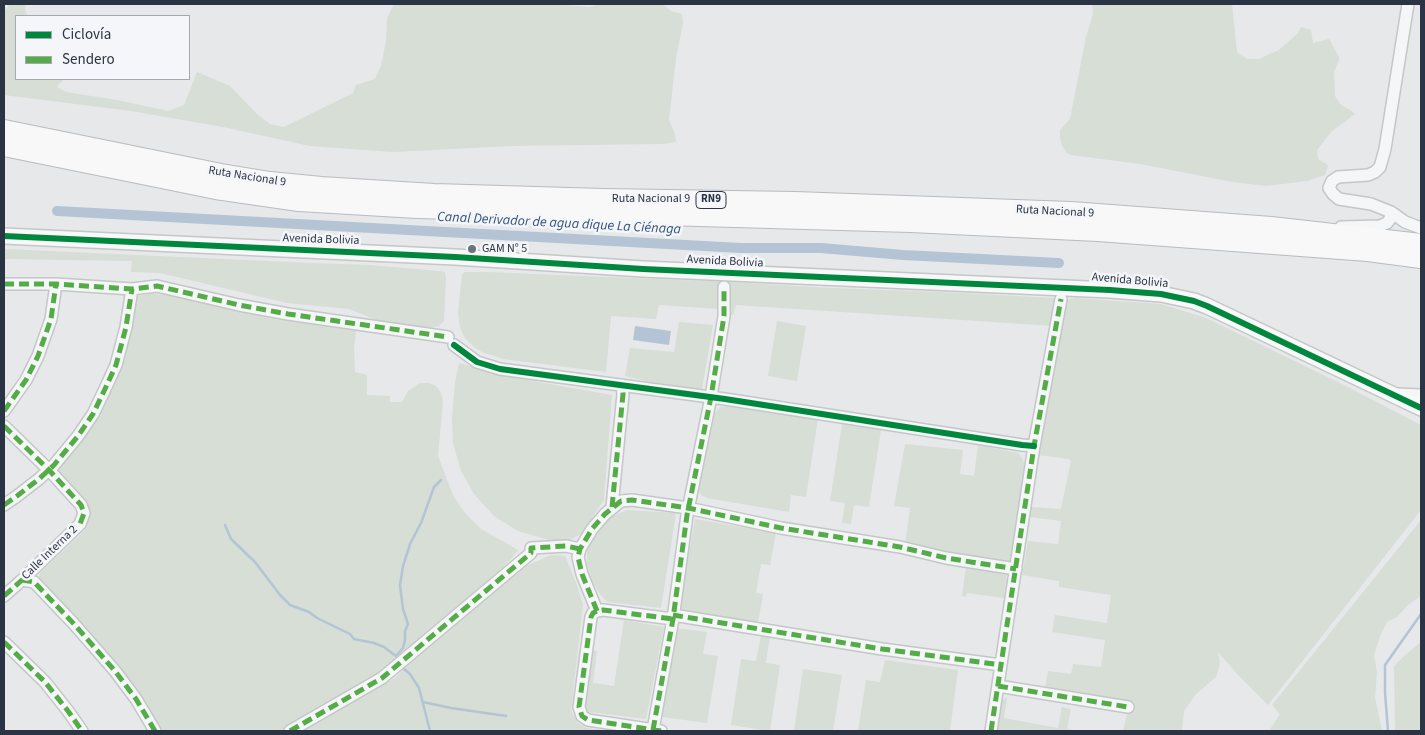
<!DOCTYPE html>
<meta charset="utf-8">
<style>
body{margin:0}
#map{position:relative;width:1425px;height:735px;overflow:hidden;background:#e6e8ea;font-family:"Source Sans 3",sans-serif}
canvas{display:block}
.frame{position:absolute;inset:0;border:5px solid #2b3445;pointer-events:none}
.legend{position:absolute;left:15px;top:15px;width:175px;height:65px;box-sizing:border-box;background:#f4f6f9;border:1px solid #a4a8b1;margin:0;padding:6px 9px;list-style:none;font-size:15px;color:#2b3445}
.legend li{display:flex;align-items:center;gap:10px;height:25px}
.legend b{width:25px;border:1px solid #a4a8b1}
</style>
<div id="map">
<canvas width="1425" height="735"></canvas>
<div class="frame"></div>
<ul class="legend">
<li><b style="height:6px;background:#00873e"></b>Ciclovía</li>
<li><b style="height:6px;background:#54ac47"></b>Sendero</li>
</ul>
</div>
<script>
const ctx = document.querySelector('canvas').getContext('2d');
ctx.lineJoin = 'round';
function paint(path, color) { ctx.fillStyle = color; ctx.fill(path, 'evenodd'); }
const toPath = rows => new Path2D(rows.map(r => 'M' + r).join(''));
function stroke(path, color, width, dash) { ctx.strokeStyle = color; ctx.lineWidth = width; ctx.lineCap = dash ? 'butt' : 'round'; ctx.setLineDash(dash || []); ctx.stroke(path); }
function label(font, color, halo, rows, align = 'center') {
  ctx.font = font + ' "Source Sans 3",sans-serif'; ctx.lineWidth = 5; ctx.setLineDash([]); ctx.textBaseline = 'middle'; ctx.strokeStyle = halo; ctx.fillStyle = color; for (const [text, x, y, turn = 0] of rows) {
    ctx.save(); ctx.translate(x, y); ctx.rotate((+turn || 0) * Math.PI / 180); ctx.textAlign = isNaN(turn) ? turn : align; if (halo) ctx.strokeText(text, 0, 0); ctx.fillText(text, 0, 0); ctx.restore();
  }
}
const green = toPath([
 [10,4,26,4,25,9,27,16,16,16,16,79,70,79,69,80,63,80,57,87,66,92,117,100,168,111,184,105,197,72,230,86,257,114,270,124,284,127,353,93,356,85,375,79,381,66,386,41,387,18,394,4,564,4,565,5,590,7,598,4,663,4,671,11,682,14,683,23,676,58,669,120,675,134,676,142,663,144,511,146,393,152,310,146,223,127,131,111,4,95,4,11],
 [1092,4,1232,4,1237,52,1247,59,1259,59,1279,50,1298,33,1301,27,1311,30,1313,43,1329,39,1339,57,1339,60,1334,72,1335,96,1341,105,1352,111,1355,114,1332,131,1317,150,1318,159,1328,165,1325,175,1307,181,1266,186,1233,182,1140,164,1071,155,1067,153,1062,146,1060,138,1060,130,1070,119,1086,37,1093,14],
 [4,249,311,263,368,265,441,271,445,272,446,278,444,321,439,326,431,328,384,323,349,309,287,303,160,273,131,272,132,261,4,259],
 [465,272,486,272,729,282,832,288,942,292,1054,298,1056,303,1053,326,736,305,733,315,727,315,719,309,659,305,656,319,611,316,606,372,503,359,482,352,475,348,465,338,460,328,458,313,462,275],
 [150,294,177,295,200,302,274,319,318,325,356,331,354,349,355,372,367,375,367,395,390,396,390,402,402,402,408,391,420,383,429,383,436,386,441,393,443,402,438,456,453,495,465,513,481,529,518,550,512,558,499,571,414,643,378,675,280,731,161,731,127,677,89,632,38,582,40,573,85,530,86,502,58,471,90,426,133,297],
 [1075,298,1161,304,1206,318,1342,384,1421,425,1421,510,1268,705,1239,676,1218,652,1220,664,1216,677,1196,694,1184,711,1182,731,1123,731,1127,714,1128,712,1133,712,1134,702,1045,688,1048,671,1071,674,1073,664,1101,667,1105,640,1052,632,1055,615,1107,623,1111,595,1059,587,1059,581,1022,575,1028,541,1058,544,1061,521,1030,517,1031,507,1061,509,1071,461,1069,459,1038,455,1066,300],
 [777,321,806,326,797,381,768,376],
 [679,322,713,325,702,389,654,383,625,376,630,348,674,352],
 [459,363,516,378,612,395,604,500,581,534,570,540,556,542,518,531,494,516,474,494,461,471,453,443,452,419,455,382],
 [727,406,818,418,806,497,791,495,789,512,707,498,701,495,699,489,715,413,720,407],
 [842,424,881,430,869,507,854,505,851,524,842,523,845,503,830,501],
 [905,444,963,450,960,474,974,476,978,445,1018,453,1022,458,1026,468,1012,559,1010,564,1005,566,905,544,910,508,894,506],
 [627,510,676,513,661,608,607,602,600,594,592,581,587,564,587,550,592,538,611,517],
 [695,519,776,533,770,565,761,564,756,593,763,594,758,623,679,609],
 [1421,520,1421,596,1409,604,1397,617,1387,622,1380,636,1374,655,1377,672,1375,697,1382,731,1269,731,1280,714,1272,705],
 [551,555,565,556,577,585,583,605,571,711,578,723,587,728,613,731,299,731,395,678,411,661,524,567],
 [966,567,1007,572,1004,598,967,593,966,597,962,596],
 [624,620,664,627,646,719,589,712,583,705,590,650,597,651,593,683,614,686],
 [676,628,707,632,703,654,718,656,707,723,662,717],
 [761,635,770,636,766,663,780,665,770,731,731,725,741,659,756,661],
 [1421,642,1421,731,1395,731,1394,666,1404,656],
 [885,660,958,670,950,731,858,731,866,680,880,682],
 [803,669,842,675,833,731,794,731],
 [1007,697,1004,718,1058,728,1062,707,1071,709,1067,729,1077,731,997,731,1001,701]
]);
const water = toPath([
 [635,326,671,331,669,345,633,340]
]);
const stream = toPath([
 [225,525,231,539,255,562,280,595,290,605,309,612,317,618,350,634,354,639,374,643,384,647,396,656,403,648,405,640,405,631,408,624,403,609,400,585,403,566,410,544,421,523,434,487,441,480],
 [404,669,410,674,419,688,430,731],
 [423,702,451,708,506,716],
 [1388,731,1385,693,1385,665,1421,614]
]);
const canal = toPath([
 [57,211,741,248,821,248,903,255,1059,263]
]);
const street = toPath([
 [1408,4,1385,149,1380,167,1375,172,1368,175,1338,177,1332,181,1329,188,1333,194,1339,199,1371,204,1391,212,1405,222,1421,228],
 [1341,227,1380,226,1387,223,1390,219,1391,212],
 [4,284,56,284,132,289,157,286,239,305,288,314,448,337],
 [454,345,477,362,500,369,725,399,1022,445,1034,446],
 [1396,394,1421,395],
 [4,411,26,380,38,356,51,319,56,284],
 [4,426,49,470,81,505,84,513,80,524,22,580,4,596],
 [4,505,17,496,39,479,54,465,78,436,93,414,105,389,116,365,126,327,132,289],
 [612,507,623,394,622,385],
 [22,580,34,582,74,624,115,671,136,699,155,731],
 [597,611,582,574,578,557,580,549,592,529,605,514,621,501,632,500,688,508,781,528,900,547,946,558,1016,569],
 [673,615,882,649,1001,665],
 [4,642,45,682,68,711,82,731],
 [998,686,1128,707],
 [653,730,673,619,687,515,711,397,724,316,724,287],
 [290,731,382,678,531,553,531,548,566,546,580,549],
 [661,731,588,720,582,716,579,707,591,617,593,613,597,611,603,610,673,619],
 [991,731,1034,446,1061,299]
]);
const secondary = toPath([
 [4,236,455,257,643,269,1110,290,1161,294,1194,301,1207,306,1421,408]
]);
const highway = toPath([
 [4,130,221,174,270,182,321,187,434,194,603,199,795,202,1071,212,1271,227,1421,244],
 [4,146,216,189,299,201,417,208,911,222,1098,231,1368,251,1421,258]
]);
const quiet = toPath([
 [4,284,56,284,132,289,157,286,239,305,288,314,448,337],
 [4,411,26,380,38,356,51,319,56,284],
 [4,426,49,470,81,505,84,513,80,524,22,580,4,596],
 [4,505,17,496,39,479,54,465,78,436,93,414,105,389,116,365,126,327,132,289],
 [612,507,623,394,622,385],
 [22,580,34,582,74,624,115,671,136,699,155,731],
 [597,611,582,574,578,557,580,549,592,529,605,514,621,501,632,500,688,508,781,528,900,547,946,558,1016,569],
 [673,615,882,649,1001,665],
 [4,642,45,682,68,711,82,731],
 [998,686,1128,707],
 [653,730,673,619,687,515,711,397,724,316,724,287],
 [290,731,382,678,531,553,531,548,566,546,580,549],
 [661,731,588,720,582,716,579,707,591,617,593,613,597,611,603,610,673,619],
 [991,731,1034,446,1061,299]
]);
const cycleway = toPath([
 [4,236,455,257,643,269,1110,290,1161,294,1194,301,1207,306,1421,408],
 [454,345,477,362,500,369,725,399,1022,445,1034,446]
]);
const markers = [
 [472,249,5,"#6c737f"]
];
const shields = [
 [711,200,30]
];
const shieldNames = [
 ["RN9",711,200]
];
const streetNames = [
 ["Ruta Nacional 9",247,177,9],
 ["Ruta Nacional 9",651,199],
 ["Ruta Nacional 9",1055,212,3],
 ["Avenida Bolivia",321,240,2],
 ["Avenida Bolivia",725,262,3],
 ["Avenida Bolivia",1130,281,5],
 ["Calle Interna 2",50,553,-44]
];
const poiNames = [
 ["GAM N° 5",482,249]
];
const waterNames = [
 ["Canal Derivador de agua dique La Ciénaga",559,224,3]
];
paint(green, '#d6ded6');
paint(water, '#b4c4d5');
stroke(stream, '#b4c4d5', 2.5);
stroke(canal, '#b4c4d5', 10);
stroke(street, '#c4c6c8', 14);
stroke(secondary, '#c4c6c8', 18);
stroke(highway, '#b8bbbf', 22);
stroke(street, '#f5f6f7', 11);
stroke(secondary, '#f8f8f8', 15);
stroke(highway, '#f8f8f8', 20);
stroke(quiet, '#54ac47', 5, [10, 5]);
stroke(cycleway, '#00873e', 6);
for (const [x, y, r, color] of markers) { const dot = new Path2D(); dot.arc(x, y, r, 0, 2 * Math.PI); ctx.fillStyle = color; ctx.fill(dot); stroke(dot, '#f4f6f9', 2); }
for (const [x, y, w] of shields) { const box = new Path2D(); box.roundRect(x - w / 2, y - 8.5, w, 17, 4); ctx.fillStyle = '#f4f6f9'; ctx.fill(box); stroke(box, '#2b3445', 1); }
label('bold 11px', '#2b3445', null, shieldNames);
label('12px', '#2b3445', '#f4f6f9', streetNames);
label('12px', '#2b3445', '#f4f6f9', poiNames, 'left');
label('italic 14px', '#34527a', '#f4f6f9', waterNames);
</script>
